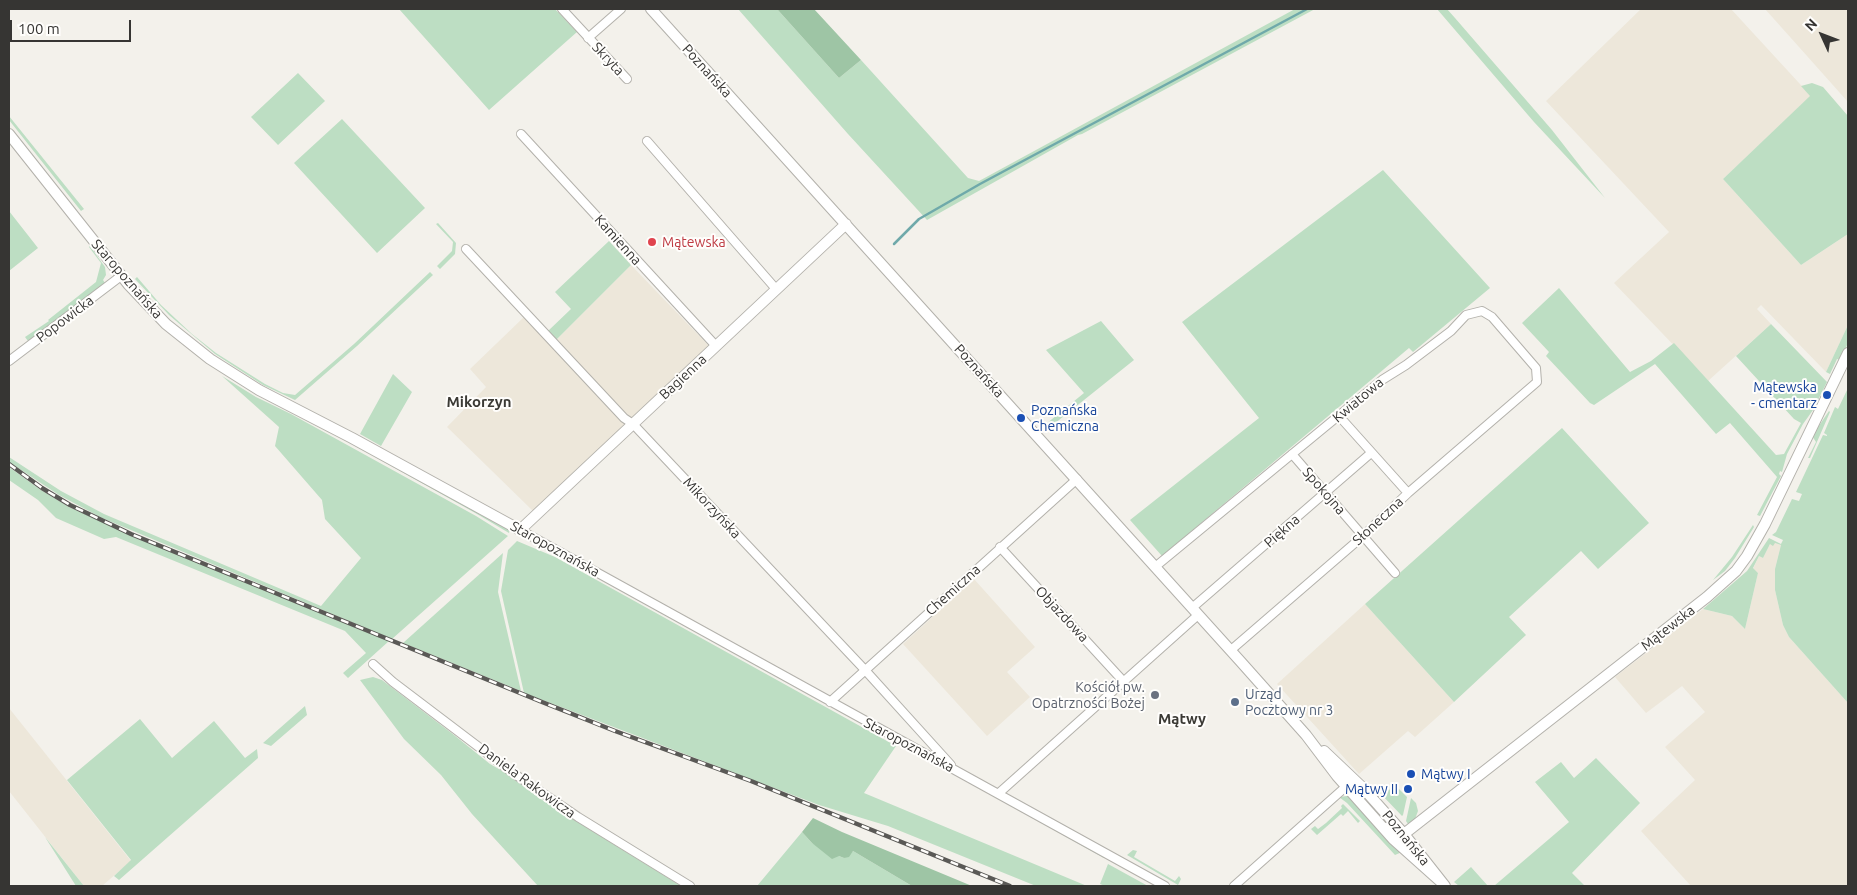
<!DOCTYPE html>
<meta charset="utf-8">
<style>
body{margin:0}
#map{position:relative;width:1857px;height:895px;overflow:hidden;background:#f3f1eb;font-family:Ubuntu,sans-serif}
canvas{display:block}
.frame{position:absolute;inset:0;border:10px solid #363533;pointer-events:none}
.north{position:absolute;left:1797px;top:10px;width:50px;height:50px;-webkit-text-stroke:4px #fffefc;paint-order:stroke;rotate:313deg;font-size:14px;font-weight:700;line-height:20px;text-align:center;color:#363533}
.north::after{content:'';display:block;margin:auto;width:18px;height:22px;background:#363533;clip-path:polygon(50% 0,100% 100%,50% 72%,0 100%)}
.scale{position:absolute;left:10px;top:20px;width:121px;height:22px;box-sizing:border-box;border:2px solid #363533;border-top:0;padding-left:6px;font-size:15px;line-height:18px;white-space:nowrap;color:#363533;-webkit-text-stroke:4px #fffefc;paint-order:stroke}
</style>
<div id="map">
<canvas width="1857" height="895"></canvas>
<div class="frame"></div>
<div class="north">N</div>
<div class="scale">100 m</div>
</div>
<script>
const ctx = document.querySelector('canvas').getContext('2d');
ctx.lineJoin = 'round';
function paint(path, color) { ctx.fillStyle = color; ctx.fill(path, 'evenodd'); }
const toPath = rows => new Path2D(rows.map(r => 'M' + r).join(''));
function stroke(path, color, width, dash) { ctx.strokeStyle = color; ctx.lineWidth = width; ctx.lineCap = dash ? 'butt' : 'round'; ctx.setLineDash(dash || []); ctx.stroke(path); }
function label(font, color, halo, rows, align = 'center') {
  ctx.font = font + ' Ubuntu,sans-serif'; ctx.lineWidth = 4; ctx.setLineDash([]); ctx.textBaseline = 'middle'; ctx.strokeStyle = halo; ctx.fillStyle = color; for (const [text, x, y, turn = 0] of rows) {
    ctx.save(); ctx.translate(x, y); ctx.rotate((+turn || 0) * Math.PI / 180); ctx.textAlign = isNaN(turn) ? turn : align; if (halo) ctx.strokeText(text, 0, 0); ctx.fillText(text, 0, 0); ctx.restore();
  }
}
const built = toPath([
 [1641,9,1731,9,1811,96,1723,179,1801,265,1848,234,1848,325,1826,372,1761,305,1757,309,1771,324,1708,381,1614,283,1669,232,1546,101],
 [1765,9,1848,9,1848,102,1799,47],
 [631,265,709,346,533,511,447,427,486,387,470,369,524,317,551,345],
 [1775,543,1781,545,1775,569,1775,590,1783,625,1789,637,1848,703,1848,886,1691,886,1641,831,1695,780,1665,747,1705,712,1682,686,1646,713,1615,677,1703,609,1732,616,1745,629,1758,573,1753,569,1759,556,1763,558,1770,544],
 [974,579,1035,647,1007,672,1030,697,987,736,903,644],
 [1365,604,1454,702,1415,737,1408,731,1359,774,1277,684],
 [9,708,131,861,102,886,84,886,9,791]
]);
const green = toPath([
 [399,9,555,9,577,32,489,110],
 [738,9,777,9,839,78,861,60,968,178,979,181,1295,9,1315,9,1082,134,1078,135,927,220,848,134],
 [1437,9,1447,9,1455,18,1552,130,1605,198,1534,122],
 [298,73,325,101,278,145,251,117],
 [1812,83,1823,87,1848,116,1848,234,1801,265,1723,179,1810,96,1801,86],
 [9,116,84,209,81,211,9,120],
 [342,119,425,208,377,253,294,163],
 [1383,170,1490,288,1413,352,1409,348,1162,556,1130,520,1259,418,1182,322],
 [9,211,38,248,9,271],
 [438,223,456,243,455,254,440,269,437,266,452,251,453,242,436,224],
 [609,241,631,265,556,340,548,331,571,309,555,292],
 [90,246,105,267,106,275,103,280,105,283,28,341,25,337,49,321,48,320,96,282,101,263,89,247],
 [430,272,433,275,357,346,295,400,263,385,215,354,169,315,135,279,137,277,161,305,192,334,216,353,265,384,283,393,295,395,354,344],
 [1559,288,1630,372,1651,361,1674,343,1776,455,1784,454,1801,423,1794,419,1736,356,1771,324,1827,382,1813,410,1803,424,1787,454,1782,472,1780,471,1779,474,1781,476,1760,516,1757,515,1777,477,1730,423,1716,434,1655,364,1594,405,1590,403,1546,356,1549,352,1522,323],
 [1101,321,1134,360,1049,428,1046,424,1084,393,1046,350],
 [1848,325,1848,343,1840,360,1837,359,1830,374,1826,372],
 [393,374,412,392,381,446,360,434],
 [222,376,256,397,291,414,476,516,508,536,392,639,102,518,59,495,9,462,9,457,61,491,104,514,321,606,361,558,325,519,322,500,275,446,279,427],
 [1848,388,1848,703,1789,637,1783,625,1775,590,1775,569,1781,545,1775,543,1773,546,1770,544,1763,558,1759,556,1753,568,1758,573,1745,629,1732,616,1703,609,1747,571,1769,538,1781,544,1783,540,1772,535,1776,532,1792,499,1799,501,1802,494,1796,492,1823,435,1827,436,1827,435,1824,433,1835,407,1838,409],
 [1829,411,1830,412,1810,458,1808,458,1816,442,1812,436],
 [302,416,510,529,509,533,477,514],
 [1562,428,1649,523,1598,569,1581,551,1509,617,1526,635,1454,702,1365,604],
 [9,467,41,490,69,507,100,521,389,641,348,678,343,673,366,653,345,631,116,537,104,539,56,518,38,500,9,480],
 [1753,525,1754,527,1735,558,1725,571,1713,580,1732,557],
 [517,541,555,557,896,746,864,793,1087,886,1036,886,888,826,819,805,524,693,501,591,508,550],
 [503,553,498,592,521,691,403,643],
 [373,677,382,680,454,735,490,764,506,773,539,798,681,886,538,886,472,814,441,775,404,739,360,680],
 [305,706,307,715,271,746,263,743],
 [140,719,172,758,214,721,245,758,257,749,258,758,119,880,114,876,131,860,67,780],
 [1596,758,1640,803,1572,873,1585,886,1494,886,1569,822,1535,782,1561,762,1574,778],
 [941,767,944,767,1103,855,1104,858],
 [1398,788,1407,797,1403,815,1402,816,1380,793,1382,791],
 [1347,796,1351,798,1402,852,1395,855,1347,803,1339,797],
 [1411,798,1416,803,1418,811,1415,819,1408,824,1406,821],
 [1343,804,1360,821,1358,823,1348,811,1343,816,1341,814,1317,835,1311,829,1315,826,1318,829,1326,823,1342,808,1341,806],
 [802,832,812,843,839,856,844,858,853,851,912,886,757,886],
 [45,837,84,886,76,886],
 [1133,850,1137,851,1134,857,1175,881,1179,876,1181,879,1178,885,1127,855],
 [1108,864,1148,886,1105,886,1100,884],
 [1471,867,1488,886,1459,886,1454,882]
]);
const forest = toPath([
 [777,9,814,9,861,60,839,78],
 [813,818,842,832,972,886,912,886,853,851,849,857,844,858,839,856,832,859,812,843,802,832]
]);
const stream = toPath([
 [894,244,919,219,980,184,1307,9]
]);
const street = toPath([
 [562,9,627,79],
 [588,38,621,9],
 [521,134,716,346],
 [647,141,776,289],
 [466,249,624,418,633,424,865,670,951,765],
 [9,361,121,276],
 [1339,416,1408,493],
 [1292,454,1395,573],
 [520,530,1165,886],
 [1000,547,1124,682],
 [1155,567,1382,380,1406,365,1451,331,1466,315,1482,311,1492,317,1536,368,1537,382,1408,493,1363,536,1231,650],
 [1192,608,1371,453],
 [373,664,393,682,513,773,578,817,690,886],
 [830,702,1077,479],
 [999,793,1198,615],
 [1234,886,1350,783]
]);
const secondary = toPath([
 [651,9,1241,662,1306,735,1337,776,1393,839,1440,881],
 [9,134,128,284,166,324,210,359,259,390,352,438,520,530,846,224],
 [1324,751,1363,788,1404,834,1445,886],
 [1386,828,1404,834,1707,597,1736,571,1747,556,1765,524,1848,353]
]);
const rail = toPath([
 [9,464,42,488,70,505,131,534,542,702,615,731,751,781,1010,886]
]);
const markers = [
 [652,242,5,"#e0444e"],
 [1827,395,5,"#1a4fb4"],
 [1021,418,5,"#1a4fb4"],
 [1155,695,5,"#6b7280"],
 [1235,702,5,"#5c6f8a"],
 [1411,774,5,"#1a4fb4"],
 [1408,789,5,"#1a4fb4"]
];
const streetNames = [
 ["Skryta",608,59,47],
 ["Poznańska",707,71,48],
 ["Kamienna",618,240,48],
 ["Staropoznańska",127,279,49],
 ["Popowicka",65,319,-37],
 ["Poznańska",979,371,48],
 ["Bagienna",683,377,-43],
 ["Kwiatowa",1358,400,-40],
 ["Spokojna",1324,491,49],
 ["Mikorzyńska",712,508,47],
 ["Słoneczna",1378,521,-43],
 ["Piękna",1282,531,-41],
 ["Staropoznańska",555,549,29],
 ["Chemiczna",953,590,-42],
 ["Objazdowa",1062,614,47],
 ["Mątewska",1668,628,-38],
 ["Staropoznańska",909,745,28],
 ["Daniela Rakowicza",527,781,36],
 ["Poznańska",1406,838,51]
];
const healthNames = [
 ["Mątewska",662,242]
];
const transitNames = [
 ["Mątewska",1817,387],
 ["- cmentarz",1817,403],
 ["Poznańska",1031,410,"left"],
 ["Chemiczna",1031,426,"left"],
 ["Mątwy I",1421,774,"left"],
 ["Mątwy II",1398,789]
];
const worshipNames = [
 ["Kościół pw.",1145,687],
 ["Opatrzności Bożej",1145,703]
];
const serviceNames = [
 ["Urząd",1245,694],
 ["Pocztowy nr 3",1245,710]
];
const neighbourhoodNames = [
 ["Mikorzyn",479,402],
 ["Mątwy",1182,719]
];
paint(built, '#ede7da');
paint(green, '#bddec3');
paint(forest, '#9ec5a5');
stroke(stream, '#6fa9aa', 2.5);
stroke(street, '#b3b1ab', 10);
stroke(secondary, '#b3b1ab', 12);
stroke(street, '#fff', 8);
stroke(secondary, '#fff', 10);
stroke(rail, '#5a5956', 4.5);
stroke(rail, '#fffefc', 2.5, [8]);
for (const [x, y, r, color] of markers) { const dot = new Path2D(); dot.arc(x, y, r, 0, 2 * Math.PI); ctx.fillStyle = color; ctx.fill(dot); stroke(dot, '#fffefc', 2); }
label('14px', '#363533', '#fffefc', streetNames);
label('14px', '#be3a42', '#fffefc', healthNames, 'left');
label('14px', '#164399', '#fffefc', transitNames, 'right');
label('14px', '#5b616d', '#fffefc', worshipNames, 'right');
label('14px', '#4e5e75', '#fffefc', serviceNames, 'left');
label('bold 15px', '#3b3a35', '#fffefc', neighbourhoodNames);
</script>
